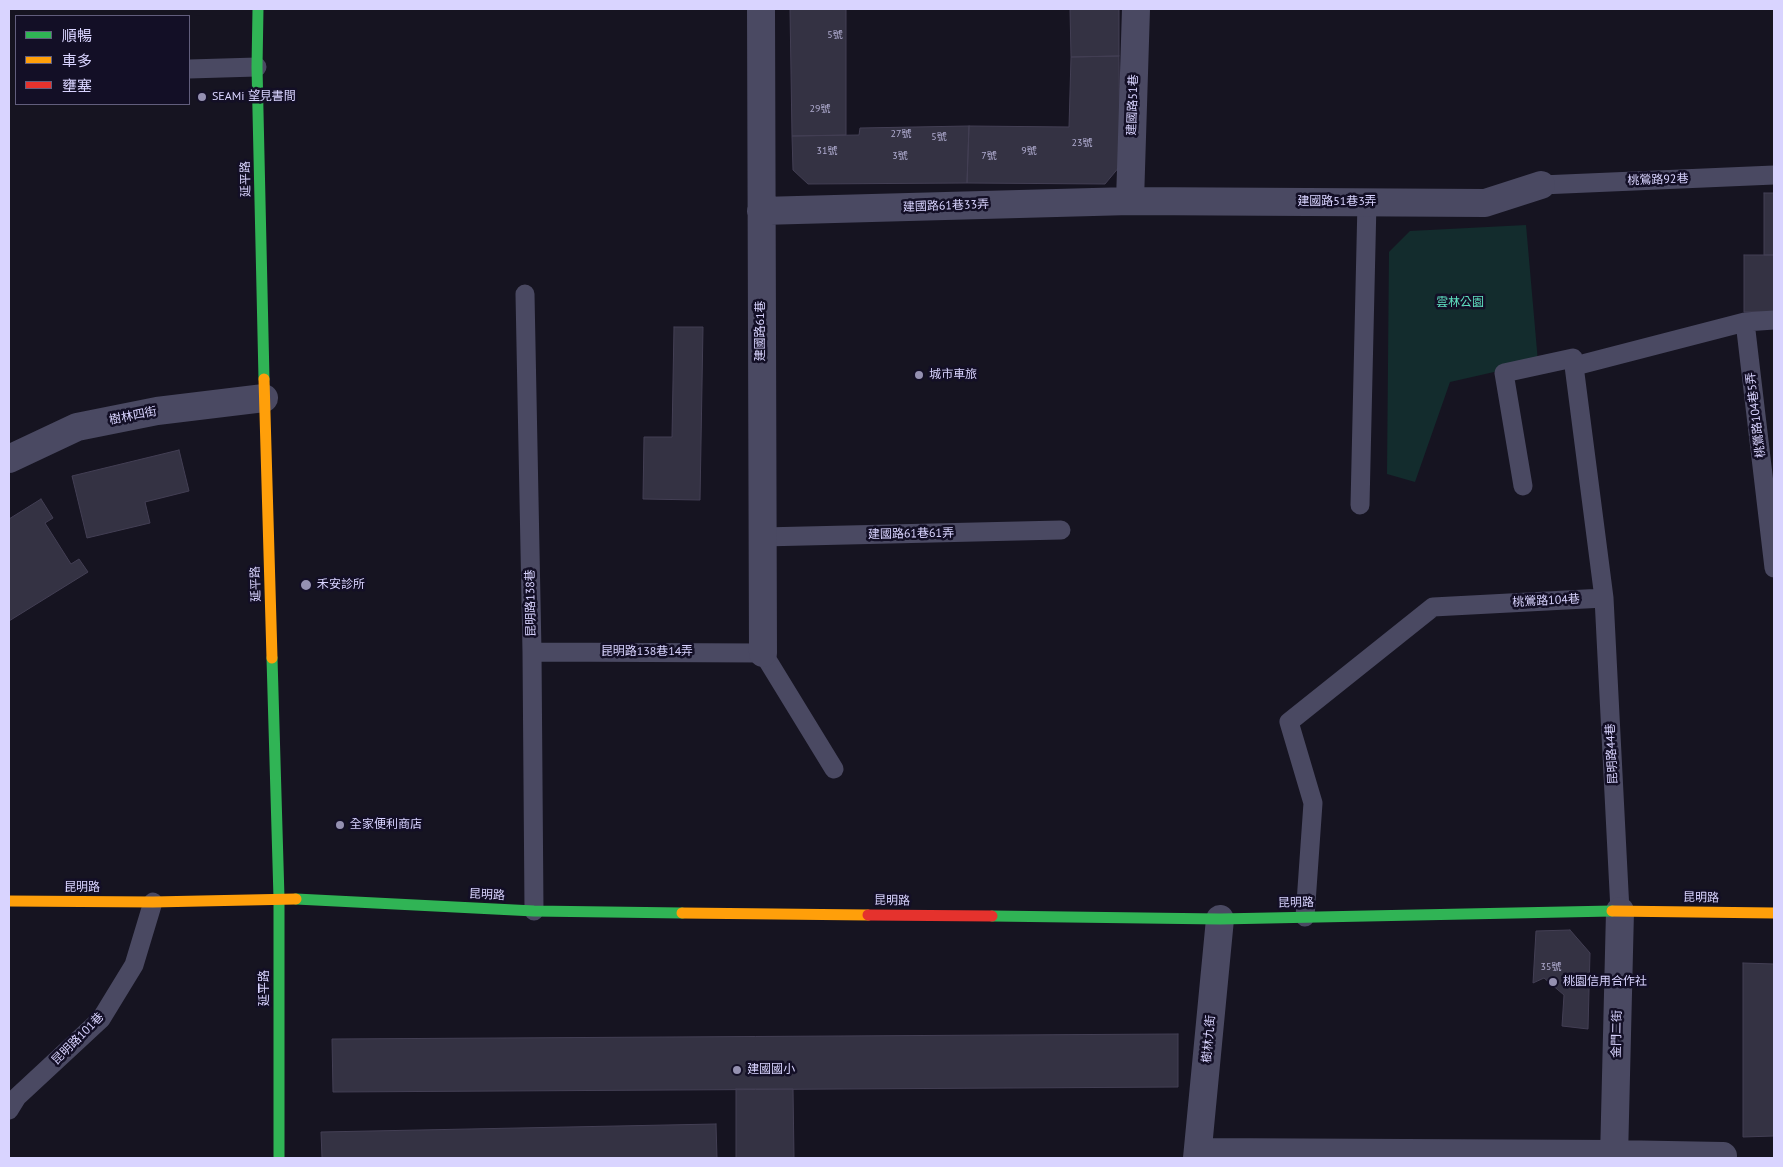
<!DOCTYPE html>
<meta charset="utf-8">
<style>
body{margin:0}
#map{position:relative;width:1783px;height:1167px;overflow:hidden;background:#161421;font-family:"PT Sans","Noto Sans TC",sans-serif}
canvas{display:block}
.frame{position:absolute;inset:0;border:10px solid #d9d4ff;pointer-events:none}
.legend{position:absolute;left:15px;top:15px;width:175px;height:90px;box-sizing:border-box;background:#130f26;border:1px solid #625e7d;margin:0;padding:6px 9px;list-style:none;font-size:15px;color:#d9d4ff}
.legend li{display:flex;align-items:center;gap:10px;height:25px}
.legend b{width:25px;border:1px solid #625e7d}
</style>
<div id="map">
<canvas width="1783" height="1167"></canvas>
<div class="frame"></div>
<ul class="legend">
<li><b style="height:6px;background:#30b455"></b>順暢</li>
<li><b style="height:6px;background:#ff9f0a"></b>車多</li>
<li><b style="height:6px;background:#e5322d"></b>壅塞</li>
</ul>
</div>
<script>
const ctx = document.querySelector('canvas').getContext('2d');
ctx.lineJoin = 'round';
function paint(path, color) { ctx.fillStyle = color; ctx.fill(path, 'evenodd'); }
const toPath = rows => new Path2D(rows.map(r => 'M' + r).join(''));
function stroke(path, color, width, dash) { ctx.strokeStyle = color; ctx.lineWidth = width; ctx.lineCap = dash ? 'butt' : 'round'; ctx.setLineDash(dash || []); ctx.stroke(path); }
function label(font, color, halo, rows, align = 'center') {
  ctx.font = font + ' "PT Sans","Noto Sans TC",sans-serif'; ctx.lineWidth = 5; ctx.setLineDash([]); ctx.textBaseline = 'middle'; ctx.strokeStyle = halo; ctx.fillStyle = color; for (const [text, x, y, turn = 0] of rows) {
    ctx.save(); ctx.translate(x, y); ctx.rotate((+turn || 0) * Math.PI / 180); ctx.textAlign = isNaN(turn) ? turn : align; if (halo) ctx.strokeText(text, 0, 0); ctx.fillText(text, 0, 0); ctx.restore();
  }
}
const green = toPath([
 [1526,225,1538,362,1450,382,1415,482,1387,474,1389,252,1410,231]
]);
const building = toPath([
 [790,9,846,9,846,135,792,136,790,9],
 [1070,9,1119,9,1119,56,1071,57,1070,9],
 [1119,56,1120,166,1105,184,967,183,969,126,1069,127,1071,57,1119,56],
 [969,126,967,183,808,184,793,170,792,136,859,135,860,128,969,126],
 [1764,193,1774,193,1774,255,1764,255,1764,193],
 [1744,255,1774,255,1774,312,1744,312,1744,255],
 [674,327,703,327,700,500,643,499,644,437,672,437,674,327],
 [179,450,189,491,145,502,150,523,87,538,72,476,179,450],
 [41,499,53,518,45,523,71,564,79,559,88,572,9,621,9,519,41,499],
 [1570,930,1590,953,1588,1029,1562,1026,1564,995,1544,978,1533,983,1536,931,1570,930],
 [1743,963,1774,964,1774,1136,1743,1137,1743,963],
 [1178,1034,1178,1087,333,1092,332,1039,1178,1034],
 [736,1089,793,1089,794,1158,736,1158,736,1089],
 [716,1124,717,1158,322,1158,321,1132,716,1124]
]);
const lane = toPath([
 [189,69,257,67],
 [1541,185,1774,175],
 [525,294,532,652,534,911],
 [1745,322,1774,568],
 [1575,366,1745,322,1774,320],
 [1523,486,1504,373,1573,358,1604,598,1620,911],
 [1360,505,1367,202],
 [762,537,1061,530],
 [532,652,763,653,834,769],
 [1305,917,1313,803,1289,722,1433,607,1604,598],
 [9,1110,17,1097,101,1019,134,965,153,902]
]);
const street = toPath([
 [761,9,763,653],
 [1130,201,1136,9],
 [761,211,1130,201,1485,203,1541,185],
 [9,459,77,427,157,411,264,398],
 [1198,1152,1614,1154,1723,1156],
 [1197,1158,1220,919],
 [1614,1158,1620,911]
]);
const fast = toPath([
 [258,9,257,67,264,379],
 [272,658,279,898,279,1158],
 [296,899,534,911,682,913],
 [992,916,1220,919,1612,911]
]);
const slow = toPath([
 [264,379,272,658],
 [9,901,153,902,296,899],
 [1612,911,1774,913],
 [682,913,868,915]
]);
const jam = toPath([
 [868,915,992,916]
]);
const markers = [
 [202,97,5,"#9591b1"],
 [919,375,5,"#9591b1"],
 [306,585,6,"#9591b1"],
 [340,825,5,"#9591b1"],
 [1553,982,5,"#9591b1"],
 [737,1070,5,"#9591b1"]
];
const numberNames = [
 ["5號",835,35],
 ["29號",820,109],
 ["27號",901,134],
 ["5號",939,137],
 ["23號",1082,143],
 ["31號",827,151],
 ["9號",1029,151],
 ["3號",900,156],
 ["7號",989,156],
 ["35號",1551,967]
];
const poiNames = [
 ["SEAMi 望見書間",212,97],
 ["城市車旅",929,375],
 ["禾安診所",317,585],
 ["全家便利商店",350,825],
 ["桃園信用合作社",1563,982],
 ["建國國小",747,1070]
];
const streetNames = [
 ["建國路51巷",1133,105,-88],
 ["延平路",246,179,-91],
 ["桃鶯路92巷",1658,180,-2],
 ["建國路51巷3弄",1337,202],
 ["建國路61巷33弄",946,206,-2],
 ["建國路61巷",761,331,-90],
 ["桃鶯路104巷5弄",1756,415,-97],
 ["樹林四街",133,416,-11],
 ["建國路61巷61弄",911,534,-1],
 ["延平路",256,584,-92],
 ["桃鶯路104巷",1546,601,-3],
 ["昆明路138巷",531,603,-91],
 ["昆明路138巷14弄",647,652],
 ["昆明路44巷",1612,754,-93],
 ["昆明路",82,888],
 ["昆明路",487,895,3],
 ["昆明路",1701,898,1],
 ["昆明路",892,901,1],
 ["昆明路",1296,903,-1],
 ["延平路",265,988,-90],
 ["金門二街",1617,1034,-89],
 ["昆明路101巷",78,1039,-45],
 ["樹林九街",1209,1039,-85]
];
const parkNames = [
 ["雲林公園",1460,303]
];
paint(green, '#132c2d');
paint(building, '#343243');
stroke(building, '#433f54', 1);
stroke(lane, '#4a4962', 19);
stroke(street, '#4a4962', 28);
stroke(fast, '#30b455', 11);
stroke(slow, '#ff9f0a', 11);
stroke(jam, '#e5322d', 11);
for (const [x, y, r, color] of markers) { const dot = new Path2D(); dot.arc(x, y, r, 0, 2 * Math.PI); ctx.fillStyle = color; ctx.fill(dot); stroke(dot, '#130f26', 2); }
label('10px', '#b0acd0', null, numberNames);
label('12px', '#d9d4ff', '#130f26', poiNames, 'left');
label('12px', '#d9d4ff', '#130f26', streetNames);
label('12px', '#5fe0c0', '#130f26', parkNames);
</script>
